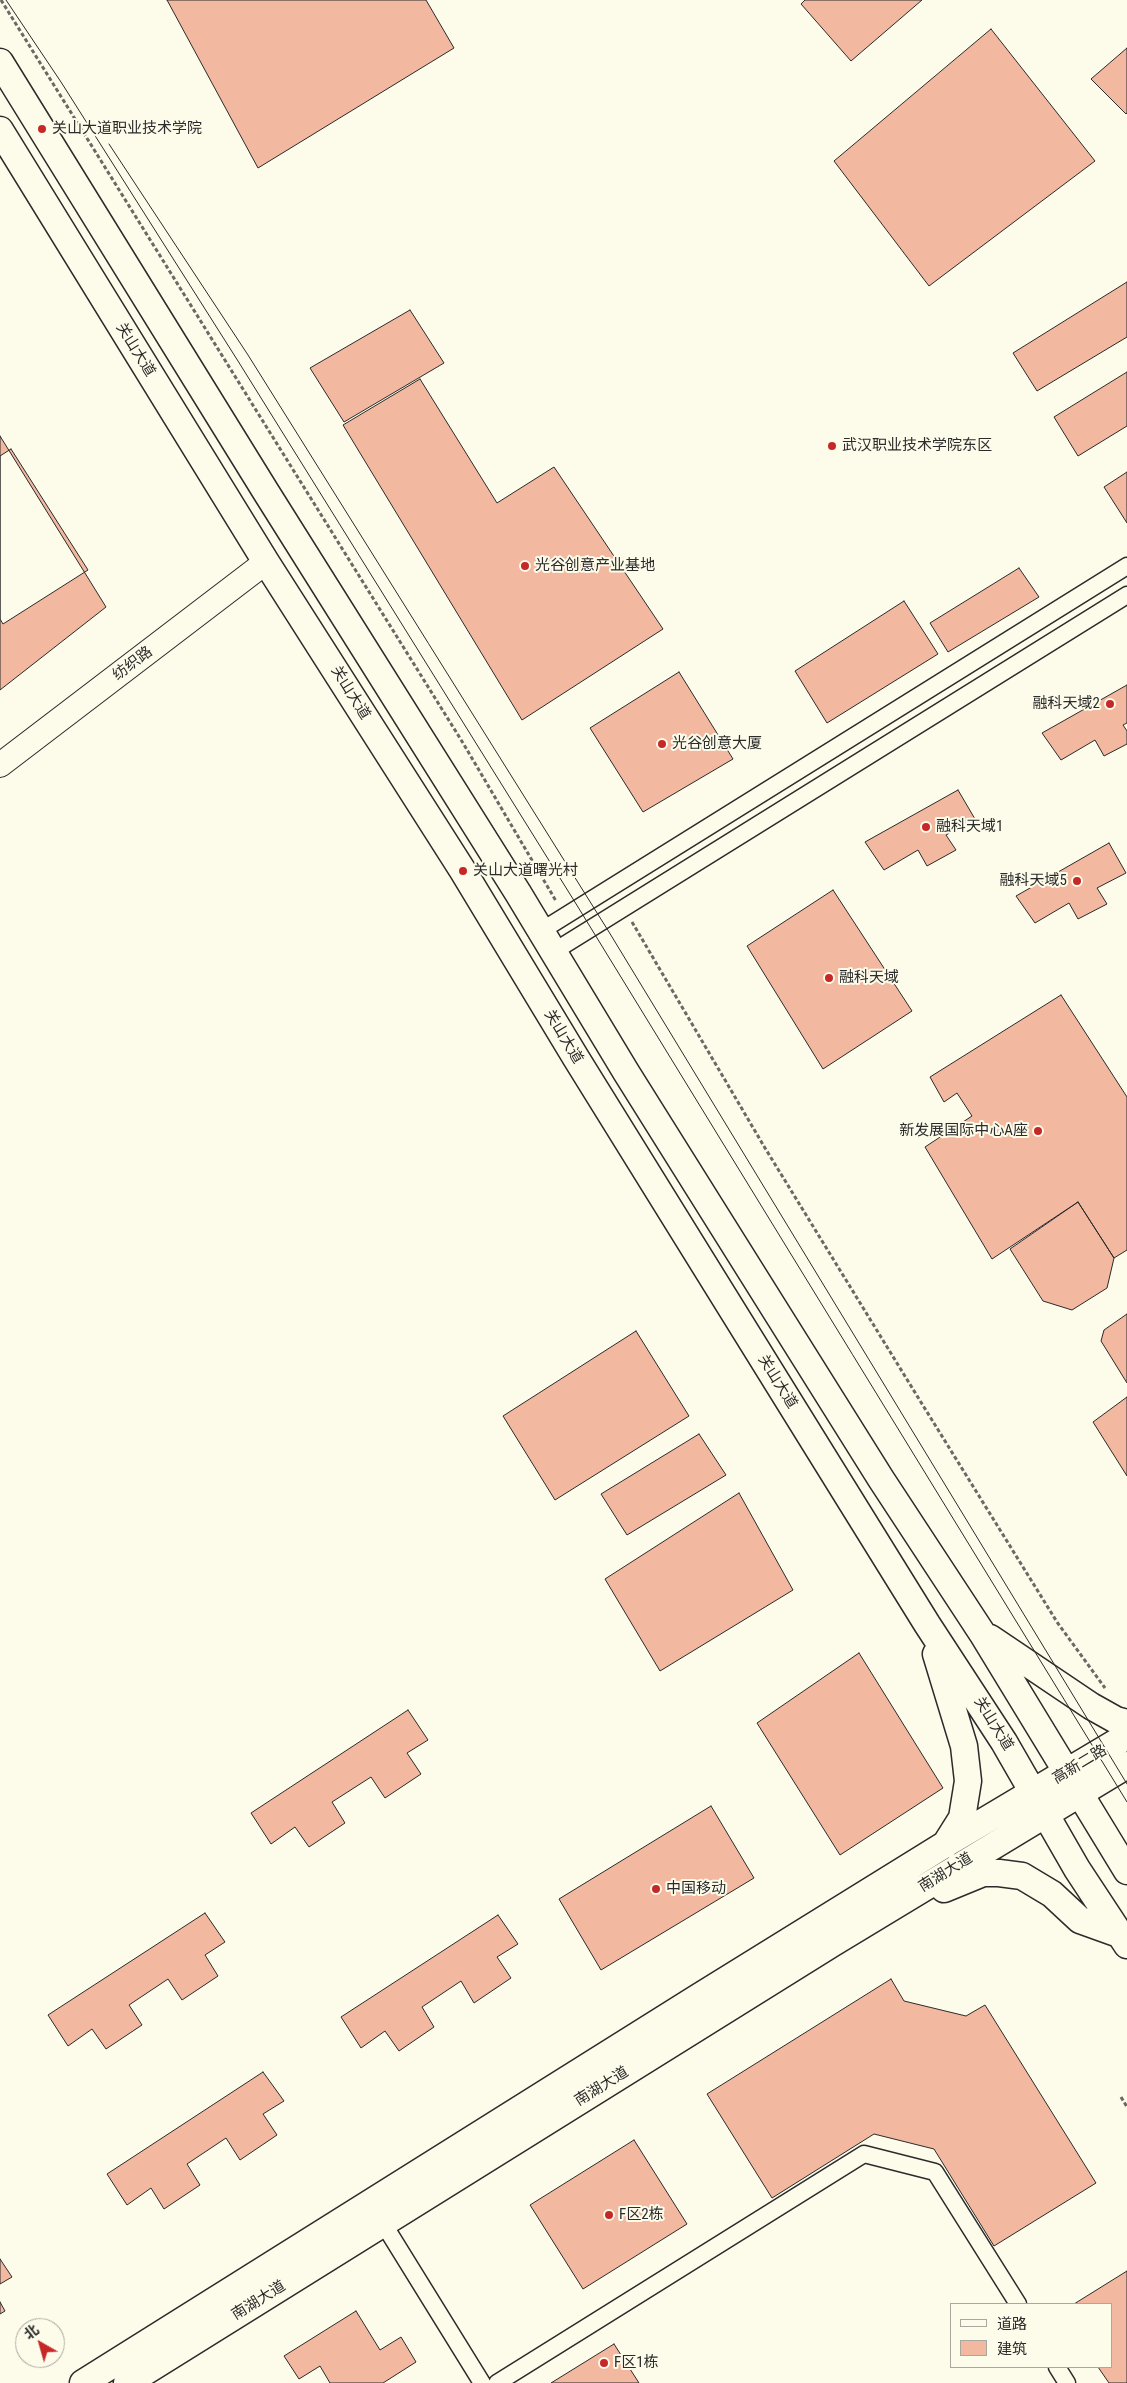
<!DOCTYPE html>
<meta charset="utf-8">
<style>
body{margin:0}
#map{position:relative;width:1127px;height:2383px;overflow:hidden;background:#fdfbea;font-family:"Roboto Condensed","Noto Sans SC",sans-serif}
canvas{display:block}
.legend{position:absolute;left:950px;top:2303px;width:162px;height:65px;box-sizing:border-box;background:#fdfbea;border:1px solid #a9a89e;margin:0;padding:6px 9px;list-style:none;font-size:15px;color:#2b2b2b}
.legend li{display:flex;align-items:center;gap:10px;height:25px}
.legend b{width:25px;border:1px solid #a9a89e}
.north{position:absolute;left:15px;top:2318px;width:50px;height:50px;box-sizing:border-box;background:#fdfbea;border:1px solid #a9a89e;border-radius:50%;rotate:322deg;font-size:14px;font-weight:700;line-height:20px;text-align:center;color:#2b2b2b}
.north::after{content:'';display:block;margin:auto;width:18px;height:22px;background:#c62828;clip-path:polygon(50% 0,100% 100%,50% 72%,0 100%)}
</style>
<div id="map">
<canvas width="1127" height="2383"></canvas>
<ul class="legend">
<li><b style="height:6px;background:#fdfbea"></b>道路</li>
<li><b style="height:14px;background:#f2b8a0"></b>建筑</li>
</ul>
<div class="north">北</div>
</div>
<script>
const ctx = document.querySelector('canvas').getContext('2d');
ctx.lineJoin = 'round';
function paint(path, color) { ctx.fillStyle = color; ctx.fill(path, 'evenodd'); }
const toPath = rows => new Path2D(rows.map(r => 'M' + r).join(''));
function stroke(path, color, width, dash) { ctx.strokeStyle = color; ctx.lineWidth = width; ctx.lineCap = dash ? 'butt' : 'round'; ctx.setLineDash(dash || []); ctx.stroke(path); }
function label(font, color, halo, rows, align = 'center') {
  ctx.font = font + ' "Roboto Condensed","Noto Sans SC",sans-serif'; ctx.lineWidth = 4; ctx.setLineDash([]); ctx.textBaseline = 'middle'; ctx.strokeStyle = halo; ctx.fillStyle = color; for (const [text, x, y, turn = 0] of rows) {
    ctx.save(); ctx.translate(x, y); ctx.rotate((+turn || 0) * Math.PI / 180); ctx.textAlign = isNaN(turn) ? turn : align; if (halo) ctx.strokeText(text, 0, 0); ctx.fillText(text, 0, 0); ctx.restore();
  }
}
const building = toPath([
 [167,0,426,0,454,48,258,168,167,0],
 [805,0,922,0,851,61,801,4,805,0],
 [991,29,1095,161,929,286,834,161,991,29],
 [1127,48,1127,113,1126,114,1091,79,1127,48],
 [1127,282,1127,337,1037,391,1013,353,1127,282],
 [410,310,444,363,344,422,310,368,410,310],
 [1127,372,1127,426,1078,456,1054,417,1127,372],
 [420,379,497,503,554,467,663,629,522,720,343,425,420,379],
 [0,436,106,607,0,690,0,436],
 [11,449,88,570,3,624,0,619,0,456,11,449],
 [1127,472,1127,523,1104,487,1127,472],
 [1019,568,1039,597,948,652,930,623,1019,568],
 [904,601,938,654,827,723,795,671,904,601],
 [679,672,733,759,643,812,590,728,679,672],
 [1127,685,1127,723,1123,725,1127,731,1127,744,1104,756,1095,740,1061,760,1042,733,1127,685],
 [958,790,975,819,946,835,956,850,927,866,918,850,884,870,865,842,958,790],
 [1109,843,1126,873,1097,888,1107,904,1078,919,1069,903,1035,923,1016,896,1109,843],
 [833,890,912,1011,823,1069,747,946,833,890],
 [1061,995,1127,1097,1127,1250,1114,1258,1078,1202,992,1259,925,1147,972,1116,957,1093,944,1102,930,1077,1061,995],
 [1078,1202,1114,1258,1107,1288,1072,1310,1043,1301,1010,1249,1078,1202],
 [1127,1314,1127,1383,1101,1341,1104,1330,1127,1314],
 [636,1331,689,1416,555,1500,503,1416,636,1331],
 [1127,1397,1127,1476,1093,1422,1127,1397],
 [699,1434,726,1475,627,1535,601,1494,699,1434],
 [739,1493,793,1590,660,1671,605,1579,739,1493],
 [859,1653,943,1788,840,1855,757,1723,859,1653],
 [408,1710,428,1740,407,1753,421,1774,385,1798,371,1777,332,1802,345,1823,309,1847,295,1827,271,1844,251,1813,408,1710],
 [711,1806,754,1878,601,1970,559,1899,711,1806],
 [205,1913,225,1942,205,1955,218,1976,182,2000,168,1979,129,2005,142,2025,106,2049,92,2029,68,2046,48,2015,205,1913],
 [498,1915,518,1944,497,1957,511,1978,474,2003,461,1981,422,2007,434,2027,399,2051,385,2031,361,2048,341,2017,498,1915],
 [891,1979,904,2001,966,2016,985,2005,1096,2183,994,2246,934,2149,874,2134,772,2198,707,2094,891,1979],
 [263,2072,284,2101,263,2114,277,2135,240,2160,226,2138,187,2164,200,2185,164,2209,151,2188,127,2205,107,2174,263,2072],
 [634,2140,687,2224,583,2289,530,2205,634,2140],
 [0,2259,12,2277,0,2284,0,2259],
 [1127,2271,1127,2383,1109,2383,1098,2367,1111,2367,1111,2304,1074,2304,1127,2271],
 [0,2302,5,2311,0,2314,0,2302],
 [356,2311,380,2350,401,2337,416,2362,383,2383,330,2383,320,2366,299,2379,284,2356,356,2311],
 [614,2344,639,2383,551,2383,614,2344]
]);
const path = toPath([
 [1,0,463,743,556,901],
 [632,922,765,1148,919,1399,1057,1622,1105,1688],
 [1121,2097,1127,2107]
]);
const minor = toPath([
 [541,931,1127,566],
 [553,952,1127,595],
 [383,2223,482,2383],
 [1057,2367,1067,2383],
 [497,2383,864,2154,935,2172,1018,2304]
]);
const secondary = toPath([
 [0,765,266,562]
]);
const primary = toPath([
 [0,62,266,492,518,893,626,1072,881,1479,982,1633,1127,1871],
 [0,130,266,562,463,871,576,1058,927,1624,1004,1742,1077,1869,1127,1945],
 [990,1638,1091,1706,1116,1720,1127,1723],
 [936,1654,964,1746,968,1781,962,1818,945,1845],
 [944,1889,983,1873,999,1873,1022,1876,1052,1894,1080,1920,1119,1934],
 [83,2383,697,1998,944,1845,1127,1736],
 [127,2383,833,1943,1127,1765]
]);
const tram = toPath([
 [6,0,61,82,238,361,578,907,1127,1802],
 [109,144,248,355,609,932,1127,1784]
]);
const markers = [
 [42,129,5,"#c62828"],
 [832,446,5,"#c62828"],
 [525,566,5,"#c62828"],
 [1110,704,5,"#c62828"],
 [662,744,5,"#c62828"],
 [926,827,5,"#c62828"],
 [463,871,5,"#c62828"],
 [1077,881,5,"#c62828"],
 [829,978,5,"#c62828"],
 [1038,1131,5,"#c62828"],
 [656,1889,5,"#c62828"],
 [609,2215,5,"#c62828"],
 [604,2363,5,"#c62828"]
];
const poiNames = [
 ["关山大道职业技术学院",52,129],
 ["武汉职业技术学院东区",842,446],
 ["光谷创意产业基地",535,566],
 ["融科天域2",1100,704,"right"],
 ["光谷创意大厦",672,744],
 ["融科天域1",936,827],
 ["关山大道曙光村",473,871],
 ["融科天域5",1067,881,"right"],
 ["融科天域",839,978],
 ["新发展国际中心A座",1028,1131,"right"],
 ["中国移动",666,1889],
 ["F区2栋",619,2215],
 ["F区1栋",614,2363]
];
const streetNames = [
 ["关山大道",135,350,58],
 ["纺织路",133,664,-37],
 ["关山大道",350,693,58],
 ["关山大道",563,1037,59],
 ["关山大道",777,1382,58],
 ["关山大道",993,1724,58],
 ["高新二路",1080,1765,-31],
 ["南湖大道",946,1873,-32],
 ["南湖大道",602,2087,-32],
 ["南湖大道",259,2301,-32]
];
paint(building, '#f2b8a0');
stroke(building, '#2b2b2b', 1);
stroke(minor, '#2b2b2b', 19);
stroke(secondary, '#2b2b2b', 26);
stroke(primary, '#2b2b2b', 29);
stroke(path, '#6a6964', 3, [4, 2.5]);
stroke(minor, '#fdfbea', 16);
stroke(secondary, '#fdfbea', 24);
stroke(primary, '#fdfbea', 26);
stroke(tram, '#2b2b2b', 1);
for (const [x, y, r, color] of markers) { const dot = new Path2D(); dot.arc(x, y, r, 0, 2 * Math.PI); ctx.fillStyle = color; ctx.fill(dot); stroke(dot, '#fdfbea', 2); }
label('15px', '#2b2b2b', '#fdfbea', poiNames, 'left');
label('15px', '#2b2b2b', '#fdfbea', streetNames);
</script>
